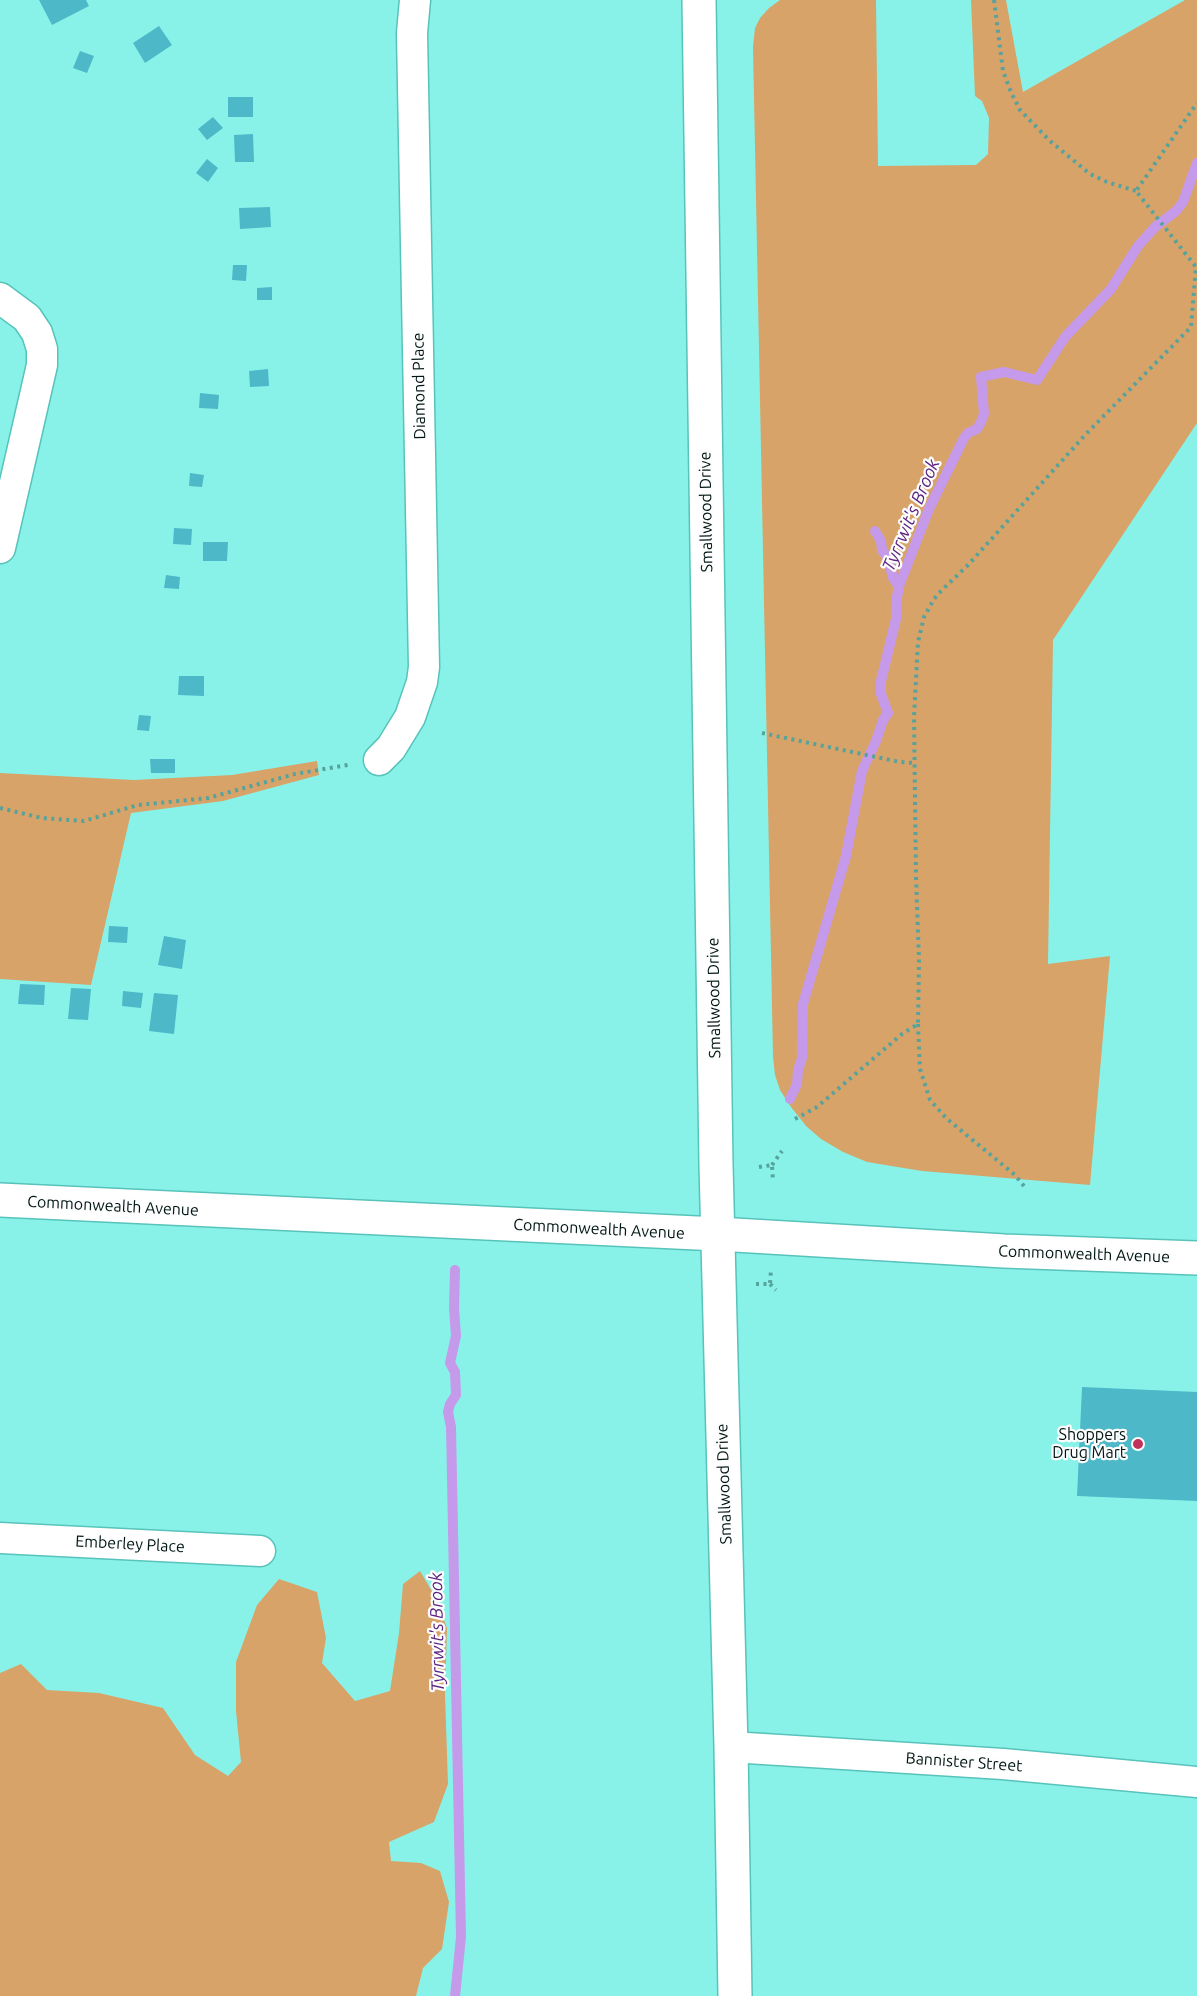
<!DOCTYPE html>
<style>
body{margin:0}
canvas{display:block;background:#88f2e9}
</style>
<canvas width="1197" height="1996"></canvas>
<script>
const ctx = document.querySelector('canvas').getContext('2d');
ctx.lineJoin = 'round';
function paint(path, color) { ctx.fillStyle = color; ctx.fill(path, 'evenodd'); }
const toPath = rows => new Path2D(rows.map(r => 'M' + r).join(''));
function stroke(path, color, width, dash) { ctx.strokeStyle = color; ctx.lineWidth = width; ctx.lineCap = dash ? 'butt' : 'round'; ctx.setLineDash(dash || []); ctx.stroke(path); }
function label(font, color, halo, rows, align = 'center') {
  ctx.font = font + ' Ubuntu,sans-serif'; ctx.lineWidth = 4.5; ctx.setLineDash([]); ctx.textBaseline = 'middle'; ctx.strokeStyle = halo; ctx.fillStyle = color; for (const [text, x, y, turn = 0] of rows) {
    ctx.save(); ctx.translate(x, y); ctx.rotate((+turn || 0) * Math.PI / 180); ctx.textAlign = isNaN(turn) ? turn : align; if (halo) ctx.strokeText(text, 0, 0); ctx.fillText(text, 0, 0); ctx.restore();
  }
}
const green = toPath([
 [780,0,876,0,878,166,976,165,988,154,989,118,982,101,975,96,971,0,1006,0,1023,92,1185,0,1197,0,1197,423,1053,640,1048,964,1110,956,1090,1185,922,1171,867,1162,843,1152,821,1139,806,1126,791,1107,780,1090,775,1075,773,1057,753,47,755,28,760,18,769,8],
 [317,761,319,775,223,801,131,813,91,985,0,979,0,773,134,780,232,775],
 [420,1571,436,1598,447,1628,445,1695,448,1784,434,1822,389,1842,391,1861,421,1863,440,1871,449,1902,442,1949,423,1968,416,1996,0,1996,0,1673,21,1664,47,1690,99,1693,163,1708,195,1755,228,1776,241,1762,236,1711,236,1662,257,1605,279,1579,317,1592,326,1638,322,1663,355,1701,390,1691,399,1633,403,1584]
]);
const stream = toPath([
 [875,531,881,541,882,550,888,558,893,578,899,586],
 [790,1099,797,1084,798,1070,802,1058,803,1004,846,856,862,771,876,741,883,720,888,713,881,694,881,681,896,619,897,597,899,586,929,509,964,438,968,433,977,429,981,422,984,414,981,377,1004,372,1037,380,1065,337,1111,289,1138,246,1155,227,1176,211,1183,202,1197,163],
 [455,1270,454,1308,456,1336,450,1363,455,1372,456,1395,450,1404,448,1412,451,1427,461,1937,455,1996]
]);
const building = toPath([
 [39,0,86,0,89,6,52,25],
 [159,26,172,45,145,63,133,43],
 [80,51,94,56,87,73,73,68],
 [228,97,253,97,253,117,228,117],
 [213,117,223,128,207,140,198,129],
 [253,134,254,162,235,162,234,135],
 [207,159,218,168,208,182,196,173],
 [270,207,271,227,240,229,239,208],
 [233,265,247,265,246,281,232,280],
 [272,287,272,300,257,300,257,288],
 [268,369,269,386,250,387,249,371],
 [200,393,219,395,218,409,199,408],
 [190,473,204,475,202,487,189,486],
 [174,528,192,529,191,545,173,544],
 [203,542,228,542,227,561,203,561],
 [166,575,180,577,179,589,164,588],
 [179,676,204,676,204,696,178,695],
 [139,715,151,716,149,731,137,730],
 [150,759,175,759,175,773,151,773],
 [109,926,128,927,127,943,108,942],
 [164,936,186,940,182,969,158,965],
 [20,984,45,985,44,1005,18,1004],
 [71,988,91,989,88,1020,68,1019],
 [123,991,143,993,141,1008,122,1006],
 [154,993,178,995,174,1034,149,1031],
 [1082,1387,1197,1392,1197,1501,1077,1496]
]);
const path = toPath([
 [994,0,1003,71,1011,92,1020,110,1050,141,1090,174,1107,182,1136,191],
 [762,733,900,762,914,763],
 [0,808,42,818,84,821,138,805,208,798,295,774,348,765],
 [918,1024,920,1069,930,1100,946,1118,1015,1175,1024,1186],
 [795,1119,817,1107,902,1034,918,1024,919,960,916,877,914,717,918,642,924,617,934,599,941,591,968,565,1086,434,1191,327,1196,267,1136,191,1197,103],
 [772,1165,782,1151],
 [759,1167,772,1165,773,1181],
 [756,1284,770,1284,771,1269],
 [770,1284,776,1290]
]);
const minor = toPath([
 [0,298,27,318,37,333,42,349,42,365,0,548],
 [379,760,391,748,410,717,422,682,424,667,412,33,415,0],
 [0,1538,260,1551],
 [731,1747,1003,1764,1197,1782]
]);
const tertiary = toPath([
 [699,0,716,1165,731,1747,735,1996]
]);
const primary = toPath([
 [0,1200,718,1234,1004,1251,1197,1258]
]);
const markers = [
 [1138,1444,6,"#c0325c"]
];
const streetNames = [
 ["Diamond Place",419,386,-91],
 ["Smallwood Drive",706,512,-91],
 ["Smallwood Drive",714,998,-91],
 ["Commonwealth Avenue",113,1206,3],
 ["Commonwealth Avenue",599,1229,3],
 ["Commonwealth Avenue",1084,1254,2],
 ["Smallwood Drive",724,1484,-92],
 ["Emberley Place",130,1544,3],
 ["Bannister Street",964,1762,4]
];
const poiNames = [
 ["Shoppers",1126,1435],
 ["Drug Mart",1126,1453]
];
const waterNames = [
 ["Tyrrwit's Brook",911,515,-67],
 ["Tyrrwit's Brook",437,1632,-91]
];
paint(green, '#d7a369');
stroke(stream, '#c59aea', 10);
paint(building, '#4db8c8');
stroke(minor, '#57c3ba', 33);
stroke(tertiary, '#57c3ba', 36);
stroke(primary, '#57c3ba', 36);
stroke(path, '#57a39c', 4, [3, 4.5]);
stroke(minor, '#fff', 30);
stroke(tertiary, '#fff', 33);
stroke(primary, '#fff', 33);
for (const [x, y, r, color] of markers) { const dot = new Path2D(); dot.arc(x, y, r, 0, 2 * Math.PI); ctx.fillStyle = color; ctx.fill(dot); stroke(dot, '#fdfdfd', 2); }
label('16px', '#011614', '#fdfdfd', streetNames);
label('16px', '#011614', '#fdfdfd', poiNames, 'right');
label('italic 18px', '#5d2582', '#fdfdfd', waterNames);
</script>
